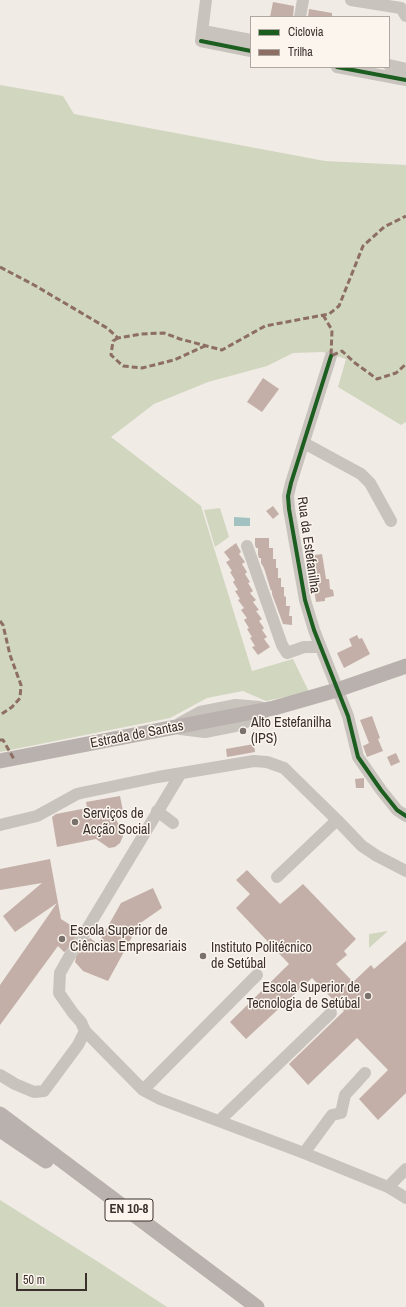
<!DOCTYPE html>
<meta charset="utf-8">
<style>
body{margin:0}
#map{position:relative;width:406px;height:1307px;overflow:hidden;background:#f0ebe5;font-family:"Archivo Narrow",sans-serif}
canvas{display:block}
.legend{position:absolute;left:250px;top:16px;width:140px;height:52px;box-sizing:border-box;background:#fbf5ee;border:1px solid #aea6a0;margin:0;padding:5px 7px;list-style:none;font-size:12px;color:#3b302b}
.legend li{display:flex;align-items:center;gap:8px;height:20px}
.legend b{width:20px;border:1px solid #aea6a0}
.scale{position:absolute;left:16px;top:1273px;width:71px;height:18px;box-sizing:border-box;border:2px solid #3b302b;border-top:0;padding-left:5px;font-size:12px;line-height:14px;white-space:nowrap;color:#3b302b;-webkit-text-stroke:3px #fbf5ee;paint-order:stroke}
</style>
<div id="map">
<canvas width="406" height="1307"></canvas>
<ul class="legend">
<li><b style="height:5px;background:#1b5e20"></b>Ciclovia</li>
<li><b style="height:5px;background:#8d6e63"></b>Trilha</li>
</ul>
<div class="scale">50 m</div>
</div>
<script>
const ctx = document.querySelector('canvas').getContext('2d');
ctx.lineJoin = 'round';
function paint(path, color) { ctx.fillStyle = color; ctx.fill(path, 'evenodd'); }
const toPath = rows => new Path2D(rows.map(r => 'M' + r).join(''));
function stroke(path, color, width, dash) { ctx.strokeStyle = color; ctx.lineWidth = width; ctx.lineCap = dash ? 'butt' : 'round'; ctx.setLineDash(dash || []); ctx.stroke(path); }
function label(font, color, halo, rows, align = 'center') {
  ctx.font = font + ' "Archivo Narrow",sans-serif'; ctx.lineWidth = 3; ctx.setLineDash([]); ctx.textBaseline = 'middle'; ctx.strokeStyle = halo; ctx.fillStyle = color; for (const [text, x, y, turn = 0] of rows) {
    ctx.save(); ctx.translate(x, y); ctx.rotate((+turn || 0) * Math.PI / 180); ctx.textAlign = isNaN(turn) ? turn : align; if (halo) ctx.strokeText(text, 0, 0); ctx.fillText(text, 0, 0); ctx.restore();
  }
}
const green = toPath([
 [0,85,63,96,74,114,325,161,406,165,406,422,401,425,338,387,346,359,323,352,293,353,267,366,208,382,154,404,111,437,201,506,252,671,293,659,309,692,266,701,243,691,207,698,170,718,0,752],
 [220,508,229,537,215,547,204,510],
 [388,931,369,948,369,934],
 [0,1200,100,1263,167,1307,0,1307]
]);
const water = toPath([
 [234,517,250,518,250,526,234,526]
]);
const building = toPath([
 [273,2,294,6,293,17,270,17],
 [309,9,332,13,332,17,308,17],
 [263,378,279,389,262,412,247,402],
 [273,506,279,514,273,519,266,511],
 [255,538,269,538,269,548,273,548,273,559,276,559,276,568,278,568,278,578,281,578,281,587,284,587,284,596,286,597,286,606,290,606,289,616,292,616,292,625,283,624,272,594,272,590,271,591,264,568,261,563,261,558,259,558,258,555,258,548,256,548,255,545],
 [236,543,241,552,239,554,245,562,242,564,247,572,245,574,250,582,248,583,253,591,250,593,256,600,253,602,259,610,256,611,262,619,259,621,264,628,262,630,267,637,264,639,270,647,258,655,252,647,255,646,250,638,252,637,247,629,249,628,244,620,247,618,241,610,244,608,238,600,240,599,235,591,238,590,233,582,235,580,230,572,232,571,226,562,230,560,224,552],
 [322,554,326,579,329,579,330,589,333,590,334,596,325,598,325,601,316,602,309,556],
 [357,635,359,639,362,638,370,654,344,668,337,653,352,646,349,639],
 [372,716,380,738,378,739,383,751,367,757,363,746,369,743,360,720],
 [254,744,255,752,227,757,226,749],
 [396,753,400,762,391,766,387,757],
 [364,778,364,788,356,788,355,779],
 [120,796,123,811,112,813,122,830,123,836,120,843,115,847,109,848,96,839,57,847,52,817,56,814,87,808,86,802],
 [50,859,61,919,78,930,77,937,80,941,84,941,90,938,98,944,121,903,153,888,162,908,139,924,108,981,83,971,75,962,76,957,73,951,69,950,64,952,58,946,0,1025,0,985,57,903,15,932,3,916,42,883,0,890,0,869],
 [247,870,280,904,303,884,356,939,344,951,347,955,336,964,353,982,371,965,374,969,406,941,406,1093,378,1120,359,1099,388,1070,357,1038,308,1085,289,1064,344,1011,312,978,246,1039,230,1022,289,964,236,908,250,894,236,880]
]);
const minorTunnel = toPath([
 [69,957,84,934]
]);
const minor = toPath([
 [206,0,201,41,251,51],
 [351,0,401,8,406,16],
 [300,17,303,0],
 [203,31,251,40],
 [389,65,406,69],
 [337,67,406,80],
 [331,356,291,483,288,496,289,509,305,600,314,630,348,716,358,757,381,790,397,810,406,816],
 [304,443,361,474,370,483,391,521],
 [247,546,282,645,287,653,304,647,320,647],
 [180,723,200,712,236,705,260,707],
 [180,729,205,732,240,725,264,713],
 [157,811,173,823],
 [0,825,37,816,77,794,81,793,158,777,254,761,267,762,284,768,337,820,362,846,377,856,406,871],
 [277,877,337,820],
 [84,934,181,773],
 [85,1031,143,1090,160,1099,304,1153,388,1187,406,1198],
 [0,1075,15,1084,34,1092,44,1091,78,1045,85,1031,81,1022,73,1013,59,993,60,973,69,957],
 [143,1090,257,975],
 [219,1121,331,1013],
 [304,1153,332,1115,341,1113,345,1095,365,1073],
 [388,1187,406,1169]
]);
const major = toPath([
 [0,761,274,708,337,690,406,666],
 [0,1114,257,1307],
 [0,1130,46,1161]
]);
const quiet = toPath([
 [0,267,34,285,107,328,118,338,141,334,164,333,180,339,222,350,265,326,329,314,339,306,363,246,384,227,406,216],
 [323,315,332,330,331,356,342,351,355,363,377,379,396,373,406,364],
 [118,338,113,341,111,355,123,366,142,368,174,360,205,346],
 [0,621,3,625,10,655,21,685,20,698,12,707,0,715],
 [0,740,3,740,14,759]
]);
const cycleway = toPath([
 [201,41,251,51],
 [337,67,406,80],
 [331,356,291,483,288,496,289,509,305,600,314,630,348,716,358,757,381,790,397,810,406,816]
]);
const markers = [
 [243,731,4,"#7a716c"],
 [75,822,4,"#7a716c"],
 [62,939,4,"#7a716c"],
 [203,956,4,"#7a716c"],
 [368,996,4,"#7a716c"]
];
const shields = [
 [129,1210,48]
];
const shieldNames = [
 ["EN 10-8",129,1210]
];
const streetNames = [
 ["Rua da Estefanilha",308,545,82],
 ["Estrada de Santas",137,735,-11]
];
const poiNames = [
 ["Alto Estefanilha",251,723],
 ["(IPS)",251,739],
 ["Serviços de",83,814],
 ["Acção Social",83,830],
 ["Escola Superior de",70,931],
 ["Ciências Empresariais",70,947],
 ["Instituto Politécnico",211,948],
 ["de Setúbal",211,964],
 ["Escola Superior de",360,988,"right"],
 ["Tecnologia de Setúbal",360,1004,"right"]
];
paint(green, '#d1d6bf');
paint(water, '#a1c2c1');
paint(building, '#c3afa7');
stroke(minorTunnel, '#ccc6c0', 12, [12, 6]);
stroke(minor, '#c9c3be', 12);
stroke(major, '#b8b1ad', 15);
stroke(quiet, '#8d6e63', 3, [6, 3]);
stroke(cycleway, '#1b5e20', 4);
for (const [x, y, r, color] of markers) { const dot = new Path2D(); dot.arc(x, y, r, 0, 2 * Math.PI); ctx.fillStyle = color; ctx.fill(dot); stroke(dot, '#fbf5ee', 1.5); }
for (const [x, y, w] of shields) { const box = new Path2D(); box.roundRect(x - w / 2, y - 11, w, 22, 3); ctx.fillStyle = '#fbf5ee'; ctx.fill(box); stroke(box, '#3b302b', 1); }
label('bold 13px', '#3b302b', null, shieldNames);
label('14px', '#3b302b', '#fbf5ee', streetNames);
label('14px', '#3b302b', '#fbf5ee', poiNames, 'left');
</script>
